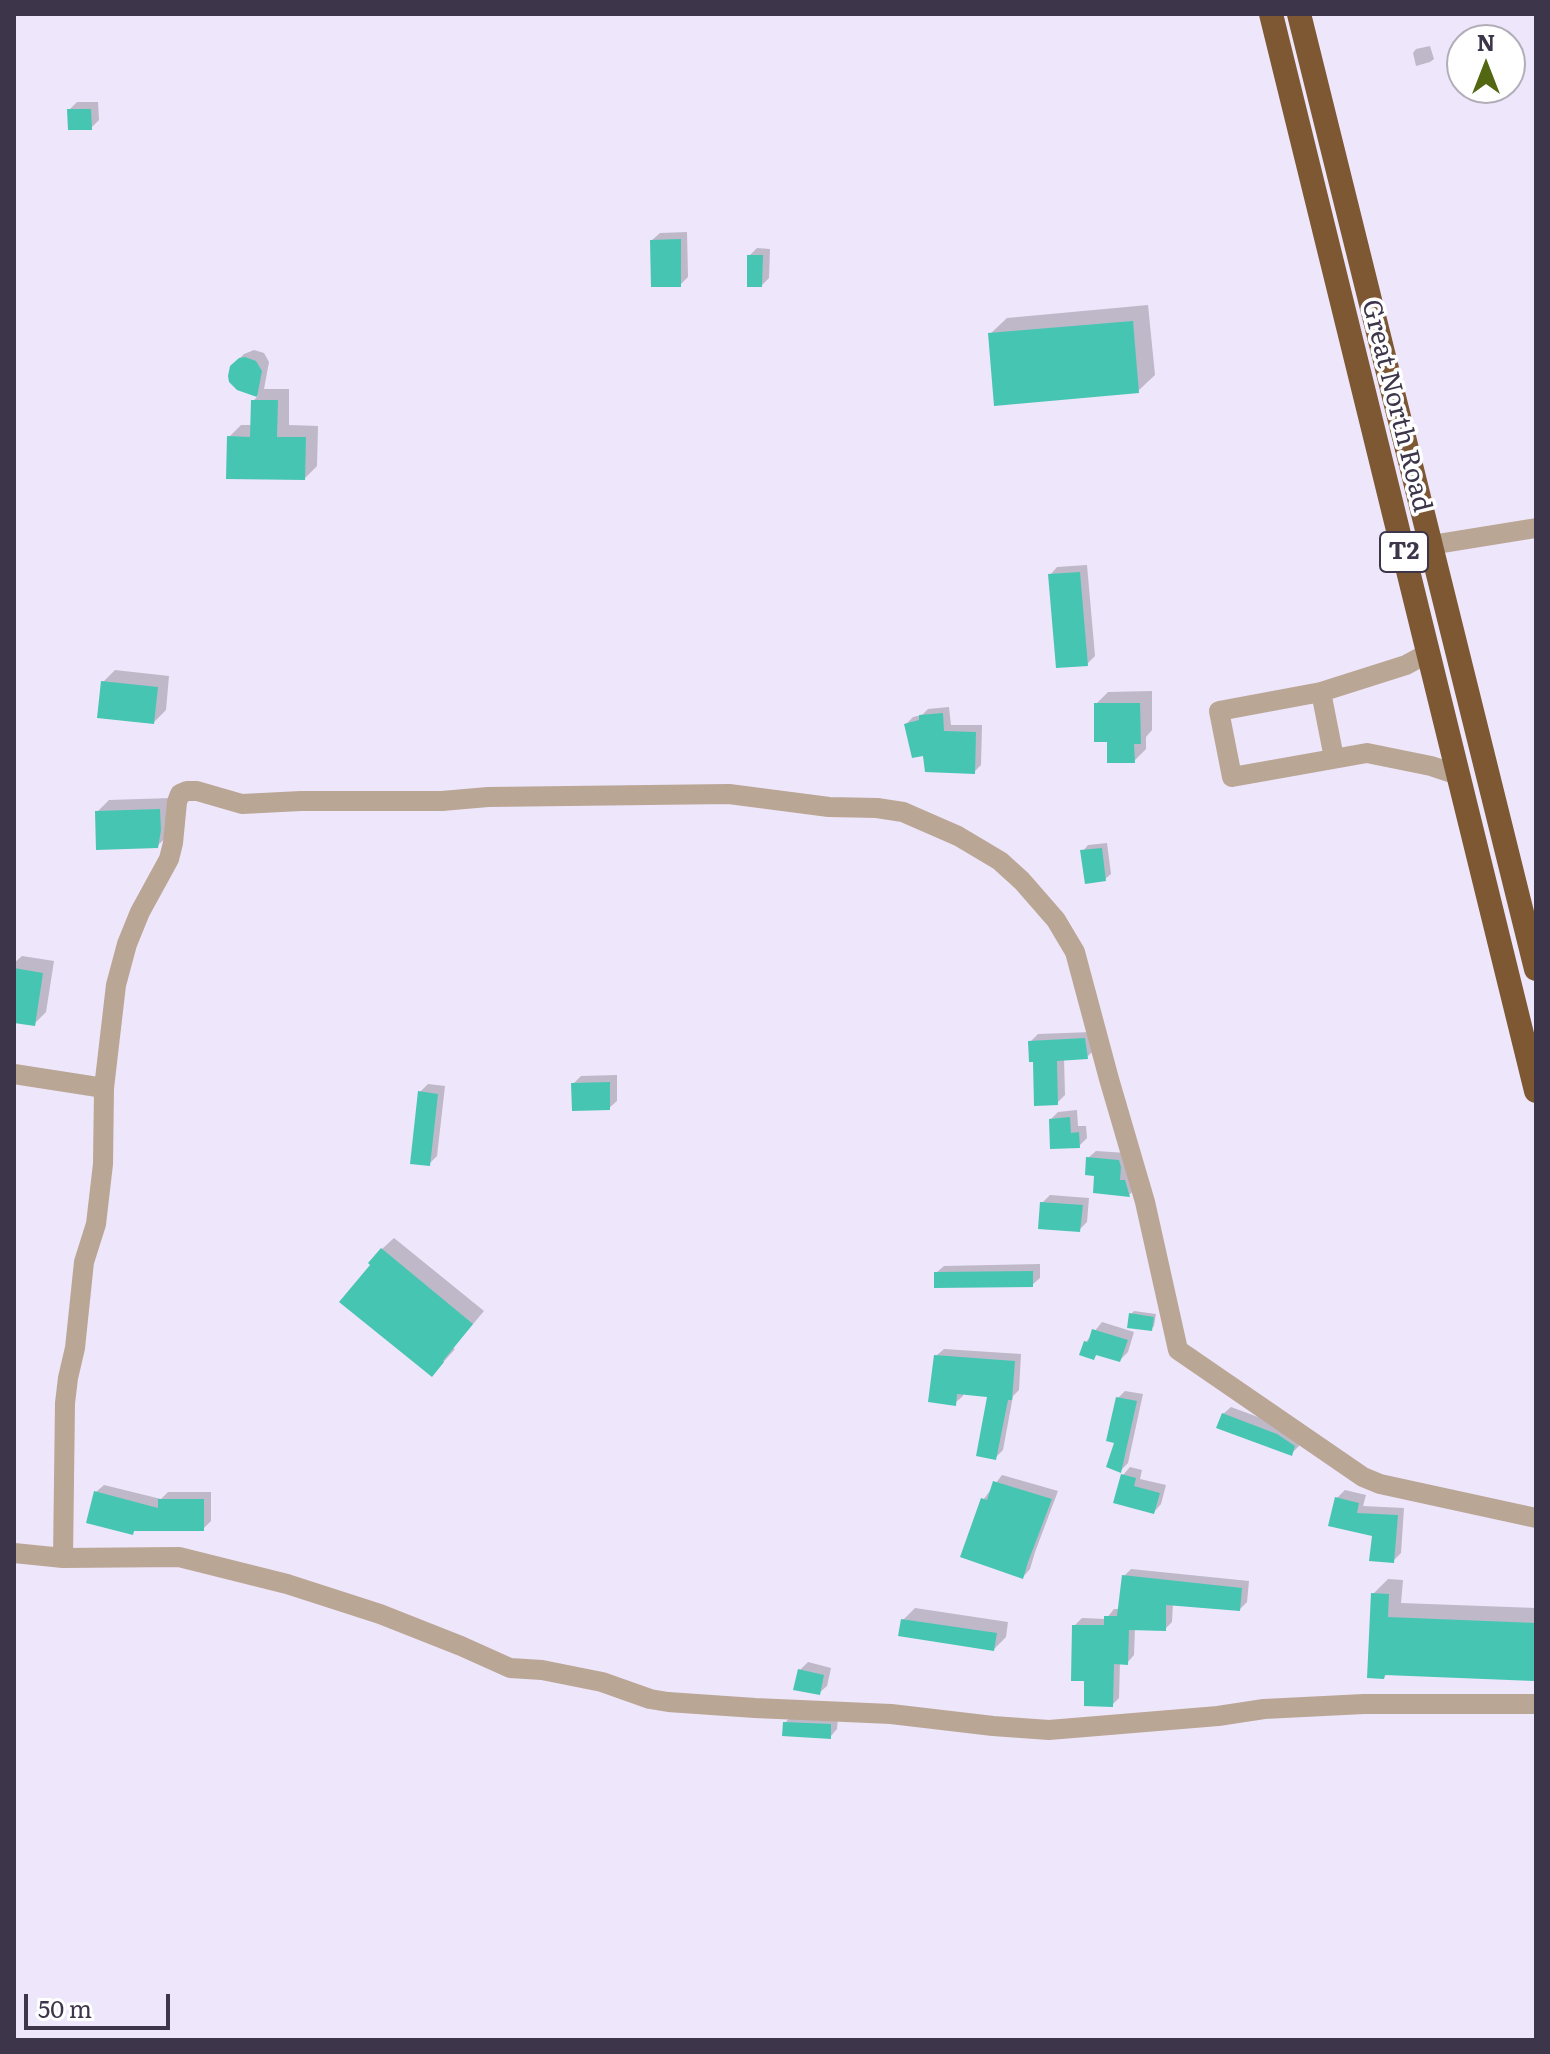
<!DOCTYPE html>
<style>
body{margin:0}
#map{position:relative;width:1550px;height:2054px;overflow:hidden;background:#eee6fb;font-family:Literata,serif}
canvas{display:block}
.frame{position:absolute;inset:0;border:16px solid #3d354a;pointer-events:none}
.north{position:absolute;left:1446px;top:24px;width:80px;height:80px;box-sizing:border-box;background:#fff;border:2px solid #b1aeb7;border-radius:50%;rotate:0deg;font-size:22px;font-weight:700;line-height:32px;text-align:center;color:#3d354a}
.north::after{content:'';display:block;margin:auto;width:28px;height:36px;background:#536611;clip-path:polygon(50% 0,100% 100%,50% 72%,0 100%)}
.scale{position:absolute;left:24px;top:1994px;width:146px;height:36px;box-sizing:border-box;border:4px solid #3d354a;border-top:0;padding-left:10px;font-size:24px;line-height:28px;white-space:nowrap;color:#3d354a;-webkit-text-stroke:6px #fff;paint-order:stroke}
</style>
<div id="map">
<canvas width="1550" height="2054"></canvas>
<div class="frame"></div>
<div class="north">N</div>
<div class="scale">50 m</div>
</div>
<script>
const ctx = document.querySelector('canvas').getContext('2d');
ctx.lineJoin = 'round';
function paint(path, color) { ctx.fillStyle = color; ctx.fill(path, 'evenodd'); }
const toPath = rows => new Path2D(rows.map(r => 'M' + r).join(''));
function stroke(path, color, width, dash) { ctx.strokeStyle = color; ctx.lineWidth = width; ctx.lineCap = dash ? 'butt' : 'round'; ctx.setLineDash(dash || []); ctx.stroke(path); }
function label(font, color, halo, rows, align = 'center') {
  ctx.font = font + ' Literata,serif'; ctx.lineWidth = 7; ctx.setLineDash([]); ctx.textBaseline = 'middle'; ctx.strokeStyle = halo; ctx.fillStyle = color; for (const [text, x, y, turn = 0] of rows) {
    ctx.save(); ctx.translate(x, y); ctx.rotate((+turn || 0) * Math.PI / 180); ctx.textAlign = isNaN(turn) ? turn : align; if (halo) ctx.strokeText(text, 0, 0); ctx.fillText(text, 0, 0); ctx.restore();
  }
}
const shadow = toPath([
 [1430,46,1434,59,1430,62,1416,66,1413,53,1416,49],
 [77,102,98,102,99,120,91,128,69,110],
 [687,232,688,277,680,285,652,240,660,233],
 [757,248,770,249,769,278,762,285,749,256],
 [1148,305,1155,375,1138,391,990,334,1007,318],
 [254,350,264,353,269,362,264,389,289,389,289,425,318,426,317,466,305,478,229,437,241,425,252,425,253,401,258,396,234,385,232,366,244,354],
 [1087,565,1095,656,1087,664,1050,575,1057,567],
 [115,670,169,676,166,710,154,722,103,682],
 [1152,691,1152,730,1146,737,1146,749,1134,761,1109,740,1096,704,1108,692],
 [949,707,951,725,982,725,981,765,974,772,925,753,906,724,913,717,922,715,928,709],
 [172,798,170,834,157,846,97,812,109,800],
 [1107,843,1111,874,1105,879,1083,851,1088,845],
 [22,956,54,961,46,1012,34,1024,14,1020,14,963],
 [1092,1032,1094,1050,1087,1057,1064,1058,1065,1095,1057,1103,1035,1060,1030,1042,1038,1034],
 [617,1075,617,1101,609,1108,573,1084,581,1076],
 [428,1084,445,1086,437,1156,429,1164,420,1092],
 [1077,1110,1078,1126,1086,1126,1087,1138,1079,1146,1051,1119,1058,1112],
 [1096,1151,1127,1153,1137,1187,1129,1195,1097,1174,1088,1158],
 [1050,1195,1089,1198,1087,1222,1079,1230,1042,1203],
 [394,1238,484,1311,453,1348,455,1349,432,1375,382,1249],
 [1040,1264,1040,1278,1032,1285,936,1273,944,1266],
 [1134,1311,1156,1314,1154,1326,1151,1329,1131,1314],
 [1102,1322,1134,1332,1128,1352,1120,1360,1098,1353,1094,1357,1086,1342],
 [944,1349,1021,1354,1019,1390,1013,1396,1003,1450,995,1458,990,1395,963,1392,963,1396,955,1403,936,1356],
 [1125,1391,1143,1394,1128,1463,1121,1470,1116,1441,1118,1398],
 [1231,1407,1285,1427,1302,1438,1299,1446,1291,1454,1223,1414],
 [1130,1467,1142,1470,1140,1479,1166,1485,1161,1504,1154,1512,1123,1475],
 [1002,1475,1058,1491,1035,1552,1030,1569,1023,1577,983,1500],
 [104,1485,161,1499,168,1492,211,1492,211,1521,203,1529,96,1492],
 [1345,1490,1366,1495,1363,1506,1404,1508,1401,1553,1393,1561,1374,1534,1337,1498],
 [1131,1569,1249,1581,1247,1602,1240,1609,1173,1603,1172,1622,1165,1629,1135,1628,1134,1655,1127,1663,1120,1662,1119,1698,1112,1705,1086,1679,1074,1626,1082,1618,1106,1619,1114,1609,1120,1609,1124,1576],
 [1388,1579,1403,1580,1401,1603,1536,1608,1536,1675,1533,1679,1388,1673,1384,1677,1373,1594],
 [915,1608,1008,1622,1006,1637,994,1649,903,1620],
 [808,1662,831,1668,827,1686,819,1693,800,1670],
 [792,1715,838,1717,837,1729,830,1737,785,1723]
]);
const building = toPath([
 [67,109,91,109,92,130,68,130],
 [681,239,681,287,651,287,650,240],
 [747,255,763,255,762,287,747,287],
 [1133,321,1139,393,994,406,988,333],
 [245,357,256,361,262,371,257,397,237,390,229,382,228,376,230,366,239,358],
 [251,400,278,400,277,437,306,437,305,480,226,479,227,436,250,437],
 [1080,572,1088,666,1056,668,1048,574],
 [101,681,158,687,154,724,97,718],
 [1094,703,1140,703,1141,744,1134,744,1135,763,1107,763,1107,742,1094,742],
 [943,713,944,731,976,732,975,774,925,772,923,756,912,758,904,724,919,720,919,715],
 [160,809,161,830,158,848,96,850,95,811],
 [1102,848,1106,881,1085,884,1080,850],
 [14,968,43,973,35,1026,14,1023],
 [1085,1038,1088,1059,1057,1061,1058,1105,1034,1106,1033,1062,1029,1062,1028,1041],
 [610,1082,610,1110,572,1111,571,1083],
 [418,1091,438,1094,430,1166,410,1164],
 [1070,1117,1071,1133,1079,1132,1080,1148,1050,1149,1049,1119],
 [1086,1157,1119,1160,1121,1167,1120,1180,1125,1180,1130,1197,1093,1193,1094,1176,1085,1175],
 [1040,1202,1083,1205,1080,1232,1038,1229],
 [381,1248,473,1324,443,1361,444,1362,432,1377,339,1302,370,1265,368,1263],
 [1033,1271,1033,1287,934,1288,934,1272],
 [1129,1313,1154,1317,1152,1331,1127,1328],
 [1092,1329,1128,1340,1120,1362,1096,1355,1094,1360,1079,1355,1084,1341,1088,1342],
 [934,1355,1015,1361,1012,1400,1008,1400,996,1460,976,1456,987,1397,957,1394,956,1406,928,1402],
 [1116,1397,1137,1401,1121,1473,1106,1467,1114,1443,1106,1441],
 [1222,1413,1277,1434,1295,1446,1292,1456,1216,1428],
 [1121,1474,1136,1478,1134,1486,1160,1493,1154,1514,1113,1503],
 [993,1481,1052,1499,1028,1562,1023,1579,960,1557,981,1498,987,1500],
 [94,1491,158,1508,158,1499,204,1499,204,1531,134,1531,133,1535,86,1523],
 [1335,1497,1359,1503,1357,1513,1398,1515,1394,1563,1369,1561,1372,1536,1328,1526],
 [1122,1575,1242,1588,1240,1611,1166,1605,1166,1631,1129,1630,1128,1665,1114,1664,1113,1707,1084,1706,1084,1681,1071,1681,1072,1625,1104,1625,1104,1616,1117,1616],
 [1371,1593,1389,1594,1388,1617,1536,1623,1534,1681,1385,1675,1384,1679,1367,1678],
 [901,1619,997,1633,994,1651,898,1636],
 [798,1669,824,1675,820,1695,793,1690],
 [783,1722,831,1724,831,1739,782,1736]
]);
const minor = toPath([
 [1431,545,1536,528],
 [1428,653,1406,665,1321,692,1219,711,1232,777,1367,753,1431,766,1458,775],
 [1321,692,1334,758],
 [14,1074,104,1088],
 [14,1553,63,1558,179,1557,287,1584,380,1614,461,1646,510,1668,542,1670,602,1682,650,1699,668,1702,755,1708,891,1714,993,1726,1049,1730,1218,1716,1264,1709,1364,1704,1536,1704],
 [63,1558,65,1403,68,1378,75,1348,84,1262,96,1224,103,1164,104,1088,116,985,127,944,140,912,169,859,173,843,177,802,180,794,187,791,197,791,242,804,301,801,442,801,488,797,729,794,829,807,877,808,903,812,958,836,1000,861,1022,881,1056,920,1075,952,1109,1079,1145,1202,1178,1350,1363,1477,1380,1484,1536,1518]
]);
const highway = toPath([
 [1271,14,1536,1091],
 [1299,14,1536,969]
]);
const shields = [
 [1404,552,48]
];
const shieldNames = [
 ["T2",1404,552]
];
const streetNames = [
 ["Great North Road",1396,406,76]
];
paint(shadow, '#0003');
paint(building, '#46c5b3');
stroke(minor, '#baa695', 20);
stroke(highway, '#7e5733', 24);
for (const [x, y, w] of shields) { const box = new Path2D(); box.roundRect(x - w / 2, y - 20, w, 40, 6); ctx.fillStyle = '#fff'; ctx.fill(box); stroke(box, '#3d354a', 2); }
label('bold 24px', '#3d354a', null, shieldNames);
label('26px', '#3d354a', '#fff', streetNames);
</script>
